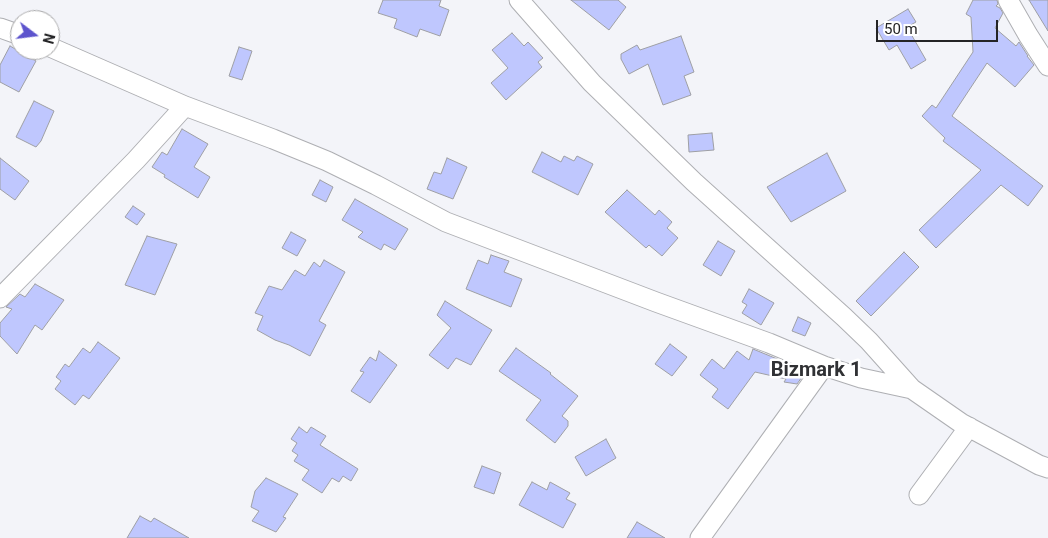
<!DOCTYPE html>
<style>
body{margin:0}
#map{position:relative;width:1048px;height:538px;overflow:hidden;background:#f3f4f9;font-family:Roboto,sans-serif}
canvas{display:block}
.north{position:absolute;left:10px;top:10px;width:50px;height:50px;box-sizing:border-box;background:#fff;border:1px solid #a7a7a8;border-radius:50%;rotate:105deg;font-size:14px;font-weight:700;line-height:20px;text-align:center;color:#242426}
.north::after{content:'';display:block;margin:auto;width:18px;height:22px;background:#5d54cd;clip-path:polygon(50% 0,100% 100%,50% 72%,0 100%)}
.scale{position:absolute;left:876px;top:20px;width:122px;height:22px;box-sizing:border-box;border:2px solid #242426;border-top:0;padding-left:6px;font-size:15px;line-height:18px;white-space:nowrap;color:#242426;-webkit-text-stroke:4px #fff;paint-order:stroke}
</style>
<div id="map">
<canvas width="1048" height="538"></canvas>
<div class="north">N</div>
<div class="scale">50 m</div>
</div>
<script>
const ctx = document.querySelector('canvas').getContext('2d');
ctx.lineJoin = 'round';
function paint(path, color) { ctx.fillStyle = color; ctx.fill(path, 'evenodd'); }
const toPath = rows => new Path2D(rows.map(r => 'M' + r).join(''));
function stroke(path, color, width, dash) { ctx.strokeStyle = color; ctx.lineWidth = width; ctx.lineCap = dash ? 'butt' : 'round'; ctx.setLineDash(dash || []); ctx.stroke(path); }
function label(font, color, halo, rows, align = 'center') {
  ctx.font = font + ' Roboto,sans-serif'; ctx.lineWidth = 5; ctx.setLineDash([]); ctx.textBaseline = 'middle'; ctx.strokeStyle = halo; ctx.fillStyle = color; for (const [text, x, y, turn = 0] of rows) {
    ctx.save(); ctx.translate(x, y); ctx.rotate((+turn || 0) * Math.PI / 180); ctx.textAlign = isNaN(turn) ? turn : align; if (halo) ctx.strokeText(text, 0, 0); ctx.fillText(text, 0, 0); ctx.restore();
  }
}
const building = toPath([
 [383,0,441,0,439,6,449,10,440,36,420,29,417,37,394,28,397,19,378,13,383,0],
 [571,0,618,0,626,7,609,30,571,0],
 [973,0,997,0,998,4,996,6,1000,8,1003,13,995,28,1016,46,1019,42,1028,56,1027,56,1034,65,1015,87,987,63,952,116,1043,186,1028,206,1001,185,936,248,919,230,981,170,943,141,945,138,922,116,932,105,936,108,973,52,971,17,966,14,973,0],
 [1029,0,1048,0,1048,31,1029,0],
 [908,9,916,22,907,27,926,60,911,69,897,45,889,50,876,28,908,9],
 [512,33,524,46,528,42,543,58,538,62,542,67,506,100,491,83,508,68,492,50,512,33],
 [681,36,694,72,684,76,691,95,663,105,648,64,629,74,621,59,621,54,637,45,640,50,681,36],
 [10,46,36,61,19,92,0,82,0,65,10,46],
 [239,47,252,51,242,80,229,76,239,47],
 [34,101,54,111,41,141,36,147,16,137,34,101],
 [182,129,208,144,194,167,210,177,198,198,164,177,165,175,152,167,162,152,167,155,182,129],
 [712,133,714,150,689,152,688,135,712,133],
 [542,152,561,162,564,156,574,161,577,156,593,164,578,195,532,172,542,152],
 [827,153,846,191,791,222,767,187,827,153],
 [0,158,29,181,15,200,0,189,0,158],
 [447,158,467,167,453,199,427,189,434,172,441,174,447,158],
 [320,180,333,187,326,202,312,195,320,180],
 [627,190,655,215,659,210,672,222,667,228,678,238,662,256,649,245,646,248,605,212,627,190],
 [355,199,408,229,395,250,384,244,381,250,358,237,363,232,342,220,355,199],
 [133,206,145,214,137,225,125,217,133,206],
 [291,232,306,240,297,256,282,248,291,232],
 [147,236,177,244,155,295,125,285,147,236],
 [718,241,735,251,721,276,703,265,718,241],
 [904,252,919,267,871,316,856,301,904,252],
 [491,255,509,261,504,272,522,279,511,307,466,289,478,260,488,264,491,255],
 [324,260,345,272,319,321,326,325,310,356,289,345,275,340,257,330,263,316,255,313,269,286,282,290,295,270,305,276,314,262,320,267,324,260],
 [35,284,64,300,42,330,35,325,17,354,0,336,0,323,12,309,6,307,20,294,25,297,35,284],
 [749,289,774,303,761,325,742,313,747,305,742,302,749,289],
 [445,301,492,330,471,365,456,358,448,369,429,355,451,328,437,315,445,301],
 [798,317,811,323,805,336,792,331,798,317],
 [98,342,120,358,89,399,83,395,75,405,55,389,61,381,56,377,65,364,69,367,83,348,90,353,98,342],
 [670,344,687,357,672,376,655,364,670,344],
 [516,348,551,373,550,374,578,396,562,416,568,421,568,426,555,443,526,420,541,400,499,371,516,348],
 [753,349,804,370,802,377,797,384,784,382,786,379,755,372,728,409,712,397,718,389,700,375,712,359,724,369,737,351,749,360,753,349],
 [379,351,397,365,370,403,351,391,364,372,360,371,370,357,376,361,379,351],
 [299,427,307,433,311,427,326,436,320,445,358,469,351,481,343,476,339,482,332,478,322,493,302,480,309,470,294,461,298,455,292,451,297,443,291,439,299,427],
 [606,439,616,458,586,476,575,457,606,439],
 [482,466,501,473,494,494,474,487,482,466],
 [266,478,298,494,283,517,286,518,276,532,252,521,259,511,251,507,255,491,266,478],
 [532,482,547,490,550,482,570,493,566,499,576,504,563,528,519,505,532,482],
 [140,516,151,522,154,518,189,538,127,538,140,516],
 [637,522,665,538,627,538,637,522]
]);
const minor = toPath([
 [519,0,592,83,694,182,844,317,869,341,912,389,961,423,1039,465,1048,468],
 [1008,0,1028,35,1048,66],
 [0,28,20,35],
 [50,47,185,106,273,139,327,161,376,185,446,222,656,302,769,343,824,366,861,378,912,389],
 [0,298,136,160,185,106],
 [919,495,969,427],
 [700,538,824,366]
]);
const quarterNames = [
 ["Bizmark 1",816,371]
];
paint(building, '#bfc7fe');
stroke(building, '#9e9fa4', 1);
stroke(minor, '#aeafb3', 21);
stroke(minor, '#fff', 19);
label('bold 20px', '#303134', '#fff', quarterNames);
</script>
